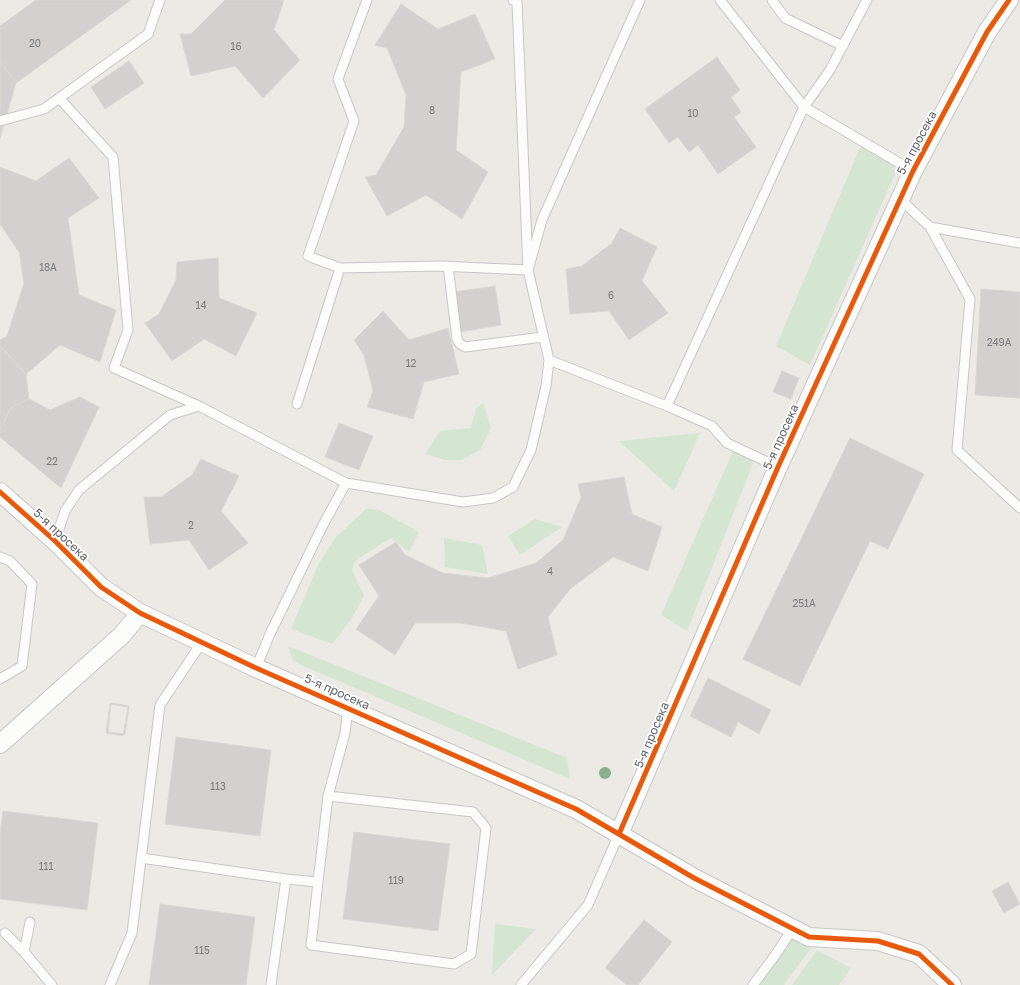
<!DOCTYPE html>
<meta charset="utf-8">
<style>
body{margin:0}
canvas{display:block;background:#ebeae5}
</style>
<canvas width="1020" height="985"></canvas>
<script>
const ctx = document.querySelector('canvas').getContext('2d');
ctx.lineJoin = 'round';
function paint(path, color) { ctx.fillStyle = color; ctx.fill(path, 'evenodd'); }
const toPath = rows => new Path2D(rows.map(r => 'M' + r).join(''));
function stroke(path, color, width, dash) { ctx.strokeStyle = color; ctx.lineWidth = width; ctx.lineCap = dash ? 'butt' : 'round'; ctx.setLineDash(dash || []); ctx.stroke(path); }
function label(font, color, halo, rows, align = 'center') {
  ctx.font = font + ' "Golos Text",sans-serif'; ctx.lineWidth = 3.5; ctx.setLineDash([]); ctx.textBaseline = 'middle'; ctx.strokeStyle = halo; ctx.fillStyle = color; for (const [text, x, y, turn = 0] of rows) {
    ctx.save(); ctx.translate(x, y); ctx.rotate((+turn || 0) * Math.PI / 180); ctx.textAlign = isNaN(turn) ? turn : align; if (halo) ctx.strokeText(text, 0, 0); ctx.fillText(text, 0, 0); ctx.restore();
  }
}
const green = toPath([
 [861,145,894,155,895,174,810,365,776,346],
 [483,403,491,428,480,450,462,460,445,460,425,454,440,431,471,428,476,408],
 [700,433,674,491,619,441],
 [733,451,755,458,687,631,661,615],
 [366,509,379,510,419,532,409,552,391,538,355,561,352,570,364,595,352,618,332,644,291,629,318,565,335,538],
 [535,519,562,527,520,555,508,536],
 [444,538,482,545,488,574,445,567],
 [288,646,567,758,570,779,294,662],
 [495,924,536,929,492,975],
 [790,939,812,947,784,985,754,985],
 [817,950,851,968,839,985,792,985]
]);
const building = toPath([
 [36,0,131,0,16,83,0,61,0,26,36,0],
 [225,0,284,0,274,30,300,60,263,98,235,66,191,76,180,34,191,34,225,0],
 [401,4,438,29,475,14,495,59,461,72,456,150,488,172,462,219,426,195,387,216,365,177,376,175,404,127,406,95,387,48,375,45,401,4],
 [717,57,740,90,731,97,741,112,734,117,756,147,718,174,698,145,689,152,678,137,669,143,645,109,717,57],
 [0,61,16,83,0,138,0,61],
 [129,61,144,83,105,109,91,87,129,61],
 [69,158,99,198,68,218,79,295,116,310,100,362,60,345,26,374,0,346,0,340,7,336,24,283,19,252,0,224,0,167,36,181,69,158],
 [620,228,657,247,642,281,668,313,629,340,609,311,570,314,566,269,582,266,612,243,620,228],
 [218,258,219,298,257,313,236,356,204,339,172,361,145,323,159,314,176,280,177,262,218,258],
 [495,286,501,325,460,332,454,292,495,286],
 [981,289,1020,292,1020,398,975,395,981,289],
 [383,311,409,340,448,328,459,374,424,382,413,419,367,407,373,391,364,355,354,340,383,311],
 [0,346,26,374,29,399,11,408,0,429,0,346],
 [782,371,799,378,791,399,773,392,782,371],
 [80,397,99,407,61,488,0,437,0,429,11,408,29,399,50,410,80,397],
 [339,423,373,436,359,470,325,457,339,423],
 [850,438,924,474,888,549,870,541,800,686,743,659,850,438],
 [201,459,239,476,221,511,248,543,209,570,189,540,150,544,144,497,161,497,192,475,201,459],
 [624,477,632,514,662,527,648,571,613,557,570,589,548,617,557,655,518,669,506,631,460,623,415,623,395,655,356,629,379,596,359,565,396,542,405,555,443,573,488,578,536,563,563,540,581,497,578,484,624,477],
 [708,678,771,710,759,734,738,722,731,737,690,716,708,678],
 [111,703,129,706,125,734,108,732,111,703],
 [110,704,128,707,123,736,106,733,110,704],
 [176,737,271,750,260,836,165,824,176,737],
 [3,811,98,823,87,910,0,899,0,834,3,811],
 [354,832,450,844,438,931,343,919,354,832],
 [1008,882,1020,904,1004,913,992,891,1008,882],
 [160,904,255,917,246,985,149,985,160,904],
 [644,920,672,942,638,985,627,985,605,968,644,920]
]);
const service = toPath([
 [367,0,338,79,354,121,308,256,340,268,440,266,528,270,517,2,513,0],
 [720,0,804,107,830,70,867,0],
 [772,0,785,18,843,46],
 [59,98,113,157,128,330,114,368,199,406],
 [0,121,44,109,148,34,160,0],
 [900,199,930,227,970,299,957,450,1020,508],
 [930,227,1020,243],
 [448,266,457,339,460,344,465,347,543,337],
 [549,360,528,270,542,220,640,0],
 [297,404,340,268],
 [667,406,712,426,727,443,778,467],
 [55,541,65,511,79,490,170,415,199,406,346,483,463,502,493,498,513,487,531,450,546,386,549,360,667,406,804,107,913,171],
 [0,557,10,561,32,584,22,666,0,679],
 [256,668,270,634,323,525,346,483],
 [141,858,286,879,271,985],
 [286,879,318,882,328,796,345,733,348,708],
 [318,882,311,945,454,964,471,954,486,828,473,812,328,796],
 [30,922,24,952,52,985],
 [5,933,24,952],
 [110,985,132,933,160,705,202,642],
 [521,985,588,905,619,834],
 [753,985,776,954,793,928]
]);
const minor = toPath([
 [0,492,55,541,101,587,140,613,256,668,576,809,694,878,809,937,878,941,919,954,952,985],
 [0,744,122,635,140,613],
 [619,834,778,467,913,171,987,32,1009,0]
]);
const cycleway = toPath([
 [0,492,55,541,101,587,140,613,256,668,576,809,694,878,809,937,878,941,919,954,952,985],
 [619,834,778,467,913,171,987,32,1009,0]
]);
const trees = [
 [605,773]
];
const numberNames = [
 ["20",35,44],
 ["16",236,47],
 ["8",432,111],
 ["10",693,114],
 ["18А",48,268],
 ["6",611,296],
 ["14",201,306],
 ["249А",999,343],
 ["12",411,364],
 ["22",52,462],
 ["2",191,526],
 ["4",550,572],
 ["251А",804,604],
 ["113",218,787],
 ["111",46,867],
 ["119",396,881],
 ["115",202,951]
];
const streetNames = [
 ["5-я просека",917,143,-62],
 ["5-я просека",781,437,-66],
 ["5-я просека",61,535,43],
 ["5-я просека",337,692,24],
 ["5-я просека",652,735,-67]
];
paint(green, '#d4e6d1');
paint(building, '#d2d1cf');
stroke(building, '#dad8d4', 1);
stroke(service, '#c7c7c7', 11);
stroke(minor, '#c7c7c7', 20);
stroke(service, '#fcfcfb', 9);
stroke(minor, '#fcfcfb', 18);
stroke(cycleway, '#e8590c', 5);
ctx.fillStyle = '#8ab189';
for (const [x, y] of trees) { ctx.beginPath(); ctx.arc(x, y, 6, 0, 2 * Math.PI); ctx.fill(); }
label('10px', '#7a7c7f', null, numberNames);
label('12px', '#5b5e63', '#fff', streetNames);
</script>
